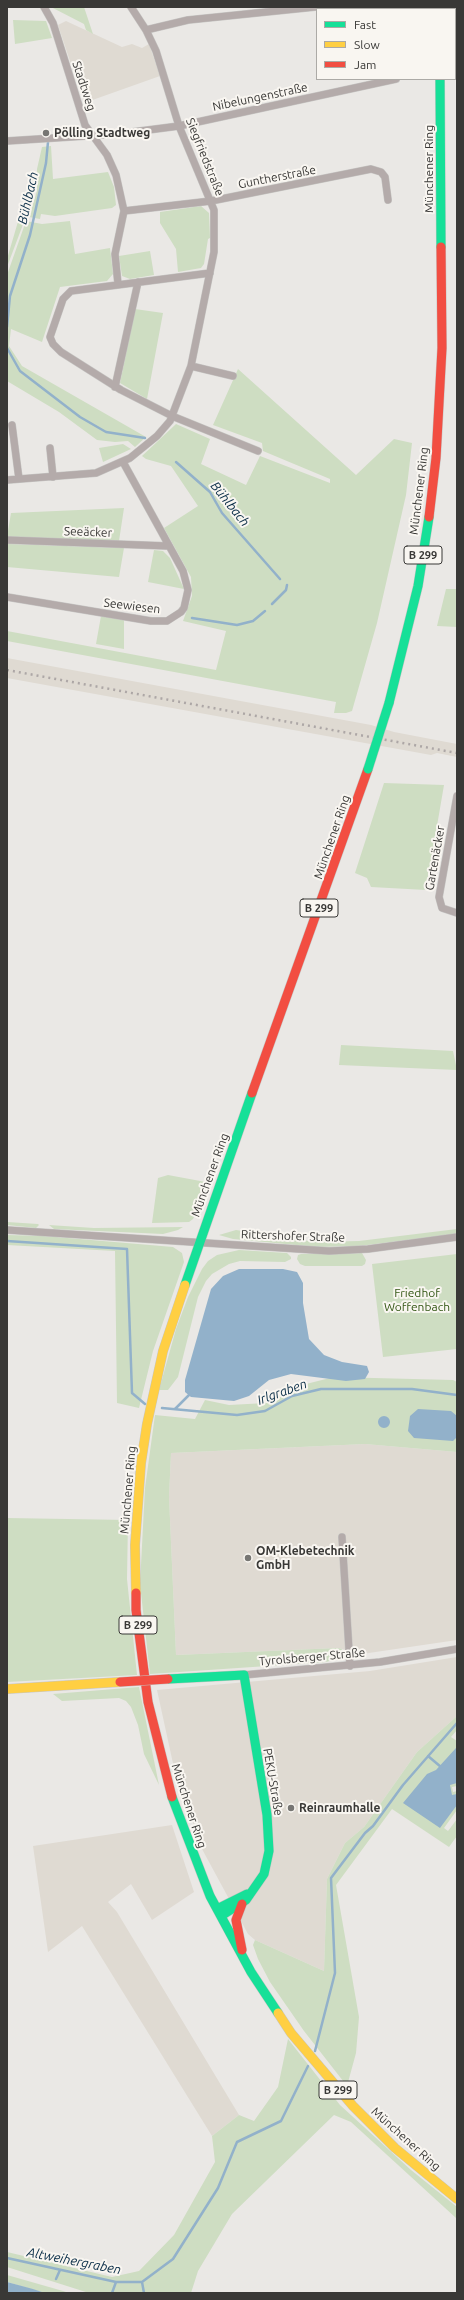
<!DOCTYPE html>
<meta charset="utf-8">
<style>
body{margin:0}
#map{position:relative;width:464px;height:2300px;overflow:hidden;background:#eae8e5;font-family:Ubuntu,sans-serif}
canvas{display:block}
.frame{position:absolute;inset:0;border:8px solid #393836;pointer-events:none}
.legend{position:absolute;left:316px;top:8px;width:140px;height:72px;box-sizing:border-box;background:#f9f6f1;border:1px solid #acaaa6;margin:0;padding:5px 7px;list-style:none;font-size:12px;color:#393836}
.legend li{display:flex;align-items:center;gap:8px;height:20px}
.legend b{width:20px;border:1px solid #acaaa6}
</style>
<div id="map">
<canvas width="464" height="2300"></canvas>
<div class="frame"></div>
<ul class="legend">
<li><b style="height:5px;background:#16e098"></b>Fast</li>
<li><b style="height:5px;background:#ffcf43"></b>Slow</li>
<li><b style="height:5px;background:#f24e42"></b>Jam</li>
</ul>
</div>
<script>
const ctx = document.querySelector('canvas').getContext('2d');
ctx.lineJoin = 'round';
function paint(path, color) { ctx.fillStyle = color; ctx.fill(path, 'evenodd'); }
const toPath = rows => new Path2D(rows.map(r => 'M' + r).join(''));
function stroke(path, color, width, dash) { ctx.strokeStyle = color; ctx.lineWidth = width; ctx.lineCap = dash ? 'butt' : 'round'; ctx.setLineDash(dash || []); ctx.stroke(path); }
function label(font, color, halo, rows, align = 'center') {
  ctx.font = font + ' Ubuntu,sans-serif'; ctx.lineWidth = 4; ctx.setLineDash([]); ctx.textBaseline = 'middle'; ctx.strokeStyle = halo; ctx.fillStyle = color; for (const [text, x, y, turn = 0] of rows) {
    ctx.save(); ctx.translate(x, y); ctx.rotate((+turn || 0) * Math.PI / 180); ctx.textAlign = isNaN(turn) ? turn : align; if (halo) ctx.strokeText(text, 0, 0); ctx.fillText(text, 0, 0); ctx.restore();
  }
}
const built = toPath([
 [66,21,122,47,132,44,142,48,149,44,160,76,84,103,58,25],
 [7,658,371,725,394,732,457,744,457,757,437,753,431,755,7,678],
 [365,1444,457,1452,457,1640,362,1654,338,1648,176,1655,169,1497,171,1453],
 [457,1657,457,1716,417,1752,364,1827,345,1843,327,1879,324,1971,255,1940,248,1934,202,1849,174,1768,157,1690,370,1671],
 [172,1825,194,1892,152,1920,131,1884,108,1902,117,1912,239,2115,212,2136,82,1926,48,1952,33,1846]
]);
const green = toPath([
 [51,7,84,7,93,34,86,30,84,24],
 [13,20,46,21,52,38,15,44],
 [51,146,53,179,108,172,114,187,116,205,112,208,55,216,41,214,40,219,29,217,37,191,37,169,42,147],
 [32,174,33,190,31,203,7,267,7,259],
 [201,206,209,213,210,238,208,239,204,264,201,268,178,272,176,249,160,223,160,212],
 [26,221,42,224,70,221,75,254,110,248,113,274,107,281,60,287,42,342,11,329,9,346,22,366,146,437,135,447,128,441,115,442,97,440,59,412,7,381,7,275],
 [150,251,154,275,130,279,122,276,119,256],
 [135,309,163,313,147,399,120,383],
 [238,369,356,475,394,439,412,443,406,495,377,623,352,711,346,713,334,713,336,702,7,641,7,631,216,670,226,631,183,621,192,596,191,577,164,528,198,506,171,466,146,459,142,456,176,424,210,439,201,464,246,485,260,456,330,483,330,479,263,451,262,443,213,425],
 [123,444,131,449,103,462,99,448],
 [124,508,119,541,7,537,11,513],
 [8,544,124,548,119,577,7,567],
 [154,550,163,551,170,558,184,589,148,582],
 [446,589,457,589,457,627,437,626],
 [101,616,124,620,124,649,96,644],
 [384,783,444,785,426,890,371,887,367,878,355,873],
 [341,1045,453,1051,457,1070,339,1065],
 [168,1175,211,1183,193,1219,189,1222,152,1223,158,1178],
 [7,1222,38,1224,39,1225,36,1228,7,1225],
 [49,1225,94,1228,183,1227,178,1230,163,1234,54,1229],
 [457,1229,457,1234,359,1246,317,1247,233,1239,219,1235,236,1230,316,1242,359,1241],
 [7,1235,44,1236,173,1247,182,1253,184,1262,153,1351,139,1408,117,1403,115,1251,7,1245],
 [239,1250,287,1253,291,1257,291,1259,285,1262,240,1261,229,1264,212,1274,206,1281,198,1297,178,1377,168,1390,159,1390,176,1329,188,1297,202,1269,208,1261,217,1255],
 [362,1253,366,1260,365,1264,362,1266,305,1266,300,1264,297,1259,298,1255,301,1254],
 [457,1254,457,1349,383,1357,372,1264],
 [334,1377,453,1380,457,1382,457,1452,365,1444,171,1453,169,1497,176,1655,338,1648,342,1649,339,1655,336,1659,326,1662,150,1674,140,1584,145,1488,155,1415,195,1419,205,1400,229,1405,266,1403,286,1389],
 [7,1518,128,1520,127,1579,137,1675,7,1682],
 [139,1687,159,1785,144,1754,138,1725,131,1707,126,1701,119,1698,62,1701,53,1694],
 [457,1716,457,1730,451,1737,457,1741,457,1786,452,1787,453,1792,457,1791,457,1810,444,1828,448,1831,457,1819,457,1836,449,1847,392,1809,336,1885,359,2017,356,2053,347,2086,304,2031,270,1982,258,1959,253,1945,255,1940,324,1971,327,1879,345,1843,364,1827,417,1752],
 [288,2039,340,2105,411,2170,457,2207,456,2218,351,2122,334,2115,232,2214,198,2271,191,2293,89,2293,7,2267,7,2252,112,2277,139,2271,174,2235,215,2162,212,2136,239,2115,254,2121,278,2087],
 [7,2275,63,2291,69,2293,45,2293,7,2282]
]);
const water = toPath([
 [239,1269,283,1269,297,1272,303,1283,303,1303,309,1339,324,1355,342,1362,367,1366,369,1372,365,1379,346,1381,291,1374,269,1380,249,1396,234,1401,191,1397,185,1392,185,1380,211,1289,223,1276],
 [418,1409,451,1411,457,1416,457,1437,453,1441,414,1438,408,1431,410,1416],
 '378 1422a6 6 0 1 1 12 0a6 6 0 1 1-12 0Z',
 [456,1748,457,1783,450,1785,452,1795,457,1794,457,1805,440,1828,403,1803,427,1774,436,1770],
 [7,2282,33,2289,45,2293,7,2293]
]);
const stream = toPath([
 [7,327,10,296,30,235,46,163,48,142],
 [7,348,20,371,80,417,106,432,145,438],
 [176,462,210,492,222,513,280,579],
 [272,604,286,590,287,585],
 [192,618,237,625,253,621,265,611],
 [7,1241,127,1249,132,1393,145,1404],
 [162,1408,237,1415,265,1411,292,1396,321,1389,412,1389,457,1395],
 [175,1409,191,1393],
 [428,1756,441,1767],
 [315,2051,335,1973,331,1878,365,1833,373,1826,403,1785,457,1723],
 [7,2258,116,2282,142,2282,173,2259,218,2188,237,2142,281,2121,308,2066],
 [56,2279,60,2270],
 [142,2282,144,2293],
 [112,2293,116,2282]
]);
const street = toPath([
 [44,7,53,23,85,125,107,155,116,175,124,211,115,254,118,284],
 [146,30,188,20,315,7],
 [7,141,117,134,179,126,396,79],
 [124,211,211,201,371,169,381,172,385,177,388,200],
 [210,273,71,291,63,299,50,337,53,344,61,352,121,390,172,416,258,451],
 [191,366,233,376],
 [115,387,138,282],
 [12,425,19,479],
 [50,448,53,477],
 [7,480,96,473,130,458,157,436,170,421,191,366,214,252,214,210,179,126,156,51,146,30,131,7],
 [7,540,168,546],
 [7,597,151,621,167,621,181,612,184,608,188,590,183,571,123,462],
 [457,796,439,897,442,908,457,913],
 [7,1230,329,1251,368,1249,457,1237],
 [342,1537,350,1666],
 [244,1675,380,1662,457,1649]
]);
const fast = toPath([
 [438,7,438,9],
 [440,79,441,247],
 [389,703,418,586,429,517],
 [185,1285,252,1093],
 [168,1679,244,1675,267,1815,269,1851,264,1874,246,1900,221,1916],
 [172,1797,210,1896,251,1972,278,2013],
 [217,1909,247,1894]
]);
const slow = toPath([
 [136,1593,135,1545,141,1463,147,1424,163,1351,185,1285],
 [7,1689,120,1682],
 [278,2013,291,2033,353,2106,395,2148,457,2199]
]);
const jam = toPath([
 [429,517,436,458,442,348,441,247],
 [252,1093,368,769],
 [136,1593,136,1610,148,1702,172,1797],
 [242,1904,236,1920,242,1950]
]);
const rail = toPath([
 [7,670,457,753]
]);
const fastBridge = toPath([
 [368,769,389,703]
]);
const jamBridge = toPath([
 [120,1682,168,1679]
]);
const markers = [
 [46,133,4,"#777673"],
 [248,1558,4,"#777673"],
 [291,1808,4,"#777673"]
];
const shields = [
 [423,555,38],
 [319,908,38],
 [138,1625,38],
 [338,2090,38]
];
const shieldNames = [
 ["B 299",423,555],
 ["B 299",319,908],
 ["B 299",138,1625],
 ["B 299",338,2090]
];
const streetNames = [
 ["Stadtweg",84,86,72],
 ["Nibelungenstraße",260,97,-12],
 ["Siegfriedstraße",205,157,68],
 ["Münchener Ring",429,169,-90],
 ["Guntherstraße",277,177,-11],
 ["Münchener Ring",419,491,-83],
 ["Seeäcker",88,532,2],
 ["Seewiesen",132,606,7],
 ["Münchener Ring",332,837,-71],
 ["Gartenäcker",435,858,-80],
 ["Münchener Ring",210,1175,-70],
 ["Rittershofer Straße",293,1236,2],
 ["Münchener Ring",128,1490,-85],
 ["Tyrolsberger Straße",312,1657,-5],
 ["PEKU-Straße",273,1782,80],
 ["Münchener Ring",189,1806,72],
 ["Münchener Ring",406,2139,42]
];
const poiNames = [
 ["Pölling Stadtweg",54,133],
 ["OM-Klebetechnik",256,1551],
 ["GmbH",256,1565],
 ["Reinraumhalle",299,1808]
];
const parkNames = [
 ["Friedhof",417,1293],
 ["Woffenbach",417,1307]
];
const waterNames = [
 ["Bühlbach",28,198,-77],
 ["Bühlbach",230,504,51],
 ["Irlgraben",282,1392,-20],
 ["Altweihergraben",74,2261,11]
];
paint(built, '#dfdad2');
paint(green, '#ceddc2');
paint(water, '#92b1ca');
stroke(stream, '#92b1ca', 2.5);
stroke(street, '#c6c5c3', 8);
stroke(fast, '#c6c5c3', 10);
stroke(slow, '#c6c5c3', 10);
stroke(jam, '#c6c5c3', 10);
stroke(street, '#b4abaa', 7);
stroke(fast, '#16e098', 9);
stroke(slow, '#ffcf43', 9);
stroke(jam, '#f24e42', 9);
stroke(rail, '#ada7a6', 2.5, [2, 4]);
stroke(fastBridge, '#c6c5c3', 10, []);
stroke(jamBridge, '#c6c5c3', 10, []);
stroke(fastBridge, '#16e098', 9);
stroke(jamBridge, '#f24e42', 9);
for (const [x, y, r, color] of markers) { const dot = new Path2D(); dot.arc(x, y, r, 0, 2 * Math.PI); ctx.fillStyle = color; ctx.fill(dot); stroke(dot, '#f9f6f1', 1.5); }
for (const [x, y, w] of shields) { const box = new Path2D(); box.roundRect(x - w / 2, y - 9, w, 18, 3); ctx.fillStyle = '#f9f6f1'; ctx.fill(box); stroke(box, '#393836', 1); }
label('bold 11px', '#393836', null, shieldNames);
label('12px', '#393836', '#f9f6f1', streetNames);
label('bold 12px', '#393836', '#f9f6f1', poiNames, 'left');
label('12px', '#325613', '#f9f6f1', parkNames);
label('italic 13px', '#092d47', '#f9f6f1', waterNames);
</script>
